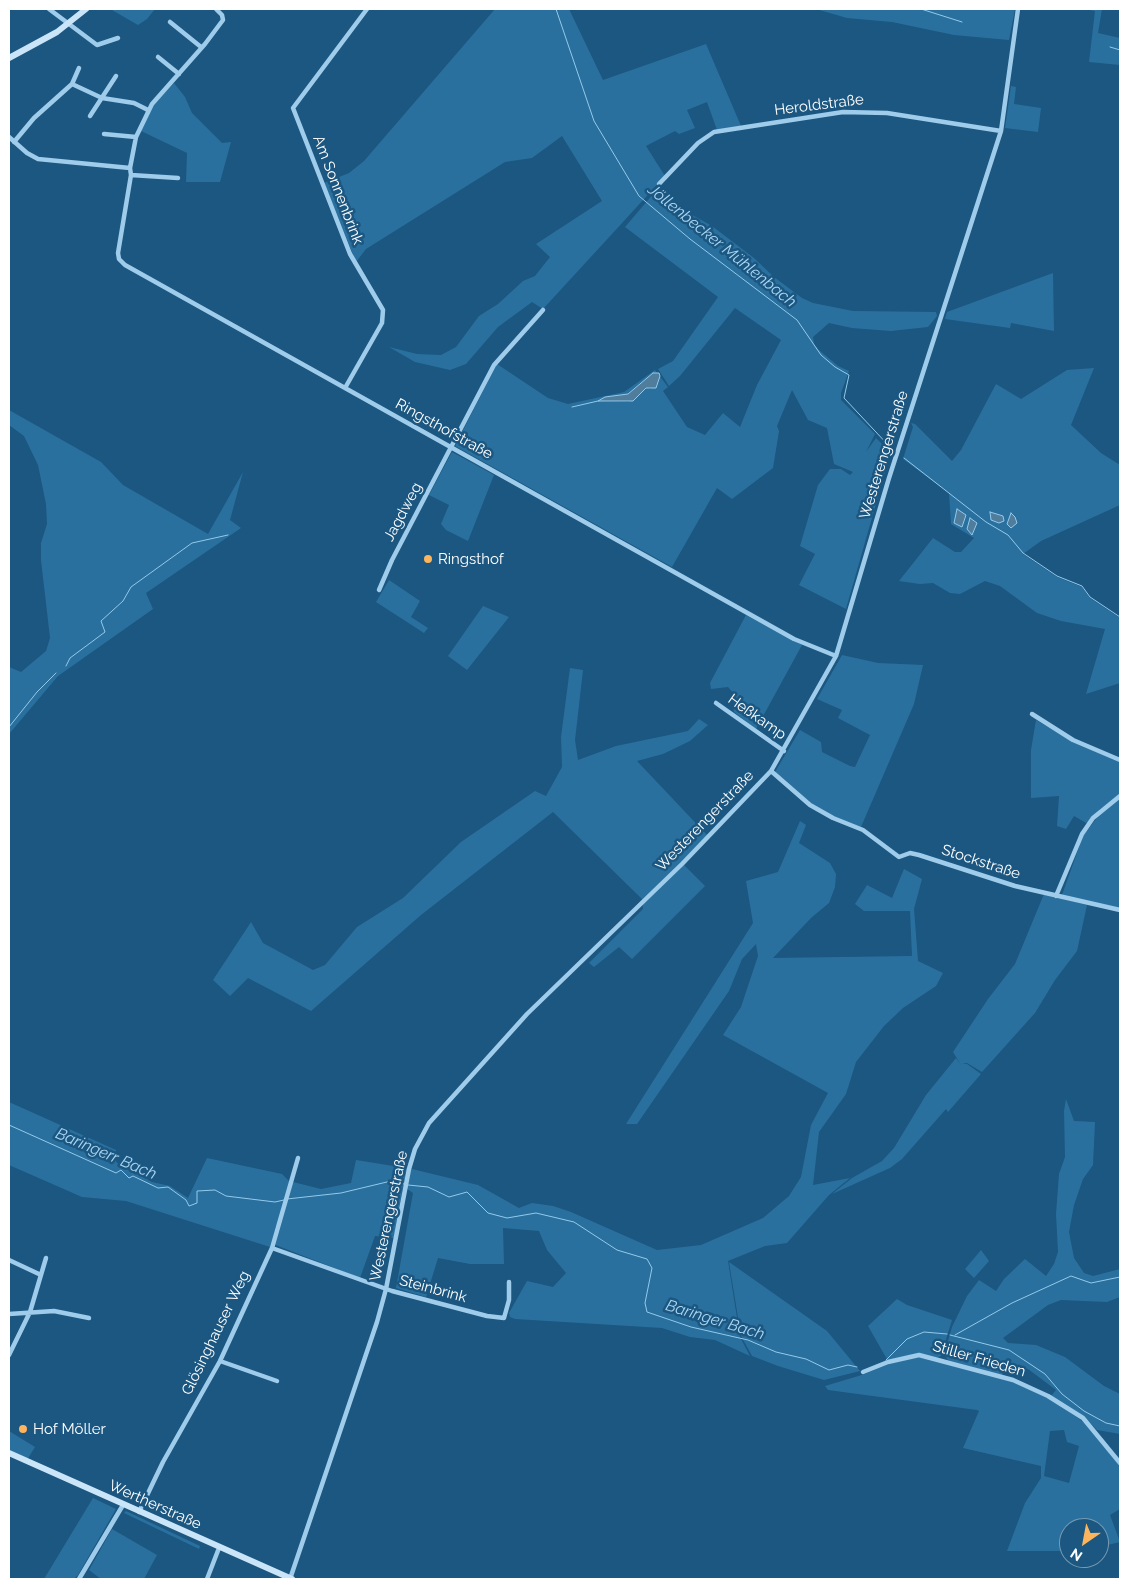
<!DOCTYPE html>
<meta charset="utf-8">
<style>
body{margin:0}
#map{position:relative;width:1129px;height:1588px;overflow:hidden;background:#1b5781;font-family:Raleway,sans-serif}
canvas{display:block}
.frame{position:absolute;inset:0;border:10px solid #fff;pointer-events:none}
.north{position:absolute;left:1059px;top:1518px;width:50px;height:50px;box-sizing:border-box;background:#1b5781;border:1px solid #769ab3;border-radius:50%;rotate:213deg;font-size:14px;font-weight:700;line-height:20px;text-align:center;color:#fff}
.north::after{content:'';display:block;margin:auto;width:18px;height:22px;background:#fcb55c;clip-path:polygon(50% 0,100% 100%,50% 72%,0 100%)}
</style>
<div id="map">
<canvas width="1129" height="1588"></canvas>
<div class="frame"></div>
<div class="north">N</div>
</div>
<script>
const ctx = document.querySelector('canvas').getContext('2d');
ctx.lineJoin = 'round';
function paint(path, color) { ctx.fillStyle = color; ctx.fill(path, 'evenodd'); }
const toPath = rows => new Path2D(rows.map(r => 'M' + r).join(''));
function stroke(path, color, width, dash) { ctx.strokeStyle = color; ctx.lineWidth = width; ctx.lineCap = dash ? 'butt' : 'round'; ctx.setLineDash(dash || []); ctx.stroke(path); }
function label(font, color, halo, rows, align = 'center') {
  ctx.font = font + ' Raleway,sans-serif'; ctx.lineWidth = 5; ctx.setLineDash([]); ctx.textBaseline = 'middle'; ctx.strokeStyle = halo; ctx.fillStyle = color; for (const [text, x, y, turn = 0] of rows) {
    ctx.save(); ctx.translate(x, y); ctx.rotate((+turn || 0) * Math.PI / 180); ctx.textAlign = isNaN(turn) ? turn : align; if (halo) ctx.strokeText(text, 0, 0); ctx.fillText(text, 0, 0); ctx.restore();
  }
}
const green = toPath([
 [114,9,155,9,147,19,138,25,112,10],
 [495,9,569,9,603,80,706,44,741,126,717,130,707,102,687,110,695,128,679,134,675,131,646,146,665,176,623,222,543,309,532,302,498,327,466,364,450,370,415,362,389,347,417,354,441,355,456,347,479,316,498,304,523,281,535,276,550,257,536,244,602,201,562,136,532,158,505,162,366,249,356,262,324,183,349,173,364,161],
 [816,9,1015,9,1009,40,954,35,892,22,847,18],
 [1084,9,1102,9,1098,33,1120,38,1120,65,1089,62,1095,11],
 [174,83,185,97,192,113,222,143,231,142,220,182,186,182,187,153,141,131,154,104],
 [1011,86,1016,87,1014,104,1041,108,1038,132,1005,128],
 [660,186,671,203,712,226,754,258,774,277,802,298,813,303,853,311,936,312,937,316,928,327,891,331,852,328,829,323,813,337,814,344,819,350,838,366,849,371,841,393,841,400,875,434,866,452,876,438,888,450,889,458,846,609,799,585,815,554,800,546,818,485,830,469,841,469,850,475,853,472,834,464,827,428,808,420,792,390,777,426,779,431,773,468,732,499,717,488,672,567,455,446,497,364,548,398,568,404,624,392,655,370,668,387,663,391,687,427,705,435,723,413,740,427,757,385,781,340,735,308,680,376,669,386,658,369,673,361,718,297,625,227],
 [653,373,657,373,651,389,647,388,629,402,599,401,605,397,628,394],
 [1053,273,1054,331,1011,323,1010,328,945,319,947,312],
 [1094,368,1071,425,1101,453,1120,465,1120,505,1041,541,1023,554,1057,577,1082,587,1090,598,1120,618,1120,683,1086,694,1105,629,1061,621,1037,613,1000,586,985,581,960,594,950,593,933,583,920,584,899,581,933,538,955,552,961,552,974,538,951,524,949,493,903,459,913,427,911,423,915,424,952,461,961,450,996,384,1021,399,1067,370],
 [9,410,101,462,123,485,208,534,243,472,230,520,241,528,146,593,153,609,58,676,9,734,9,667,21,672,46,651,50,638,41,560,41,543,47,524,46,504,38,465,24,436,9,425],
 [452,452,494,475,468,541,446,530,441,524,449,505,429,495],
 [389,580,420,601,411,617,428,628,424,633,376,602],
 [483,606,509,617,467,670,448,656],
 [746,615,802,645,756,729,734,712,733,705,735,695,728,687,711,689,710,683],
 [842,655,878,663,923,665,914,704,861,827,830,815,799,796,775,772,800,730,821,742,822,752,850,766,855,767,870,735,838,718,842,710,817,699],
 [570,668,583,670,575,740,578,760,616,746,688,731,699,719,708,725,690,741,663,754,637,761,707,835,681,862,705,886,632,959,619,947,594,967,589,963,643,909,642,899,553,812,421,915,311,1011,248,978,230,996,213,980,251,922,263,943,313,970,325,965,357,927,403,898,461,842,535,791,546,796,562,767,561,737],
 [1036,720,1072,741,1120,762,1120,794,1100,809,1088,824,1074,816,1066,829,1057,826,1059,796,1031,798,1031,750],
 [1120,798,1120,909,1062,895,1083,836,1102,811],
 [800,821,806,825,799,843,830,863,836,874,835,887,829,903,811,918,773,958,912,956,910,911,864,911,855,904,867,885,892,898,904,869,922,879,914,909,918,961,943,973,936,986,903,1008,884,1026,856,1062,846,1094,819,1132,813,1185,850,1178,829,1195,787,1243,765,1246,728,1261,740,1337,750,1356,715,1340,690,1337,662,1328,515,1319,510,1317,509,1313,527,1281,553,1287,566,1273,547,1250,539,1231,503,1228,504,1264,470,1264,438,1258,426,1297,396,1288,413,1193,403,1186,394,1238,375,1236,360,1278,273,1244,279,1225,276,1226,270,1247,126,1201,82,1197,9,1165,9,1102,116,1150,116,1162,152,1182,170,1186,188,1198,207,1158,282,1174,289,1181,321,1189,351,1183,356,1160,412,1169,478,1185,519,1208,532,1203,553,1206,571,1212,657,1250,701,1245,763,1218,789,1196,801,1177,811,1125,828,1093,723,1035,741,1007,758,956,756,944,742,959,729,991,637,1124,626,1124,753,923,746,881,778,872],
 [1044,894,1087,905,1077,951,1055,980,1035,1013,982,1072,967,1063,962,1064,967,1064,981,1074,948,1112,946,1109,902,1159,890,1168,832,1194,852,1178,882,1161,894,1148,926,1095,956,1058,961,1065,953,1052,988,999,1015,964],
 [1066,1099,1074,1121,1095,1122,1093,1165,1083,1179,1074,1205,1069,1232,1074,1258,1084,1273,1093,1276,1120,1269,1120,1297,1107,1302,1061,1300,1048,1305,1003,1338,1008,1343,1036,1345,1065,1357,1104,1386,1120,1394,1120,1434,1097,1430,1084,1417,1051,1396,1056,1390,1028,1369,1004,1366,1002,1376,948,1360,944,1354,952,1327,967,1296,979,1280,996,1291,1004,1279,1025,1259,1046,1276,1054,1264,1058,1252,1056,1214,1059,1174,1065,1157,1064,1111],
 [981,1250,989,1261,974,1278,965,1269],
 [729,1262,827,1331,860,1371,824,1380,778,1366,752,1356,741,1336],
 [897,1299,907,1305,952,1320,941,1356,937,1358,924,1355,888,1361,868,1326],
 [918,1356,944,1361,1019,1384,1050,1398,1085,1423,1120,1466,1120,1509,1110,1515,1120,1542,1099,1547,1099,1528,1069,1528,1069,1551,1007,1551,1025,1503,1041,1478,1041,1466,963,1448,979,1411,977,1410,828,1390,825,1386,865,1374,886,1365],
 [1064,1430,1067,1442,1079,1446,1069,1483,1044,1476,1050,1431],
 [9,1431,35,1447,27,1460,9,1450],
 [93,1498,116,1509,78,1575,74,1579,44,1579],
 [126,1511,200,1546,199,1549,124,1513],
 [112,1529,157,1555,144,1579,101,1579,89,1570]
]);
const water = toPath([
 [653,373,659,373,660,376,656,388,646,388,633,401,598,401,605,397,628,394,653,373],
 [957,509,966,515,962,527,954,523,957,509],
 [990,512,1003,516,1004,521,999,523,991,520,990,512],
 [1011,513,1015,517,1017,523,1011,528,1007,524,1011,513],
 [970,518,977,523,972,535,967,529,970,518]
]);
const stream = toPath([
 [556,9,594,121,639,196,690,239,797,320,821,355,835,367,849,375,844,398,890,447],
 [921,9,962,22],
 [1110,47,1120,50],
 [572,407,598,401],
 [904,458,986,522,1008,535,1023,553,1057,576,1082,586,1090,597,1120,617],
 [66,666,70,658,105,632,101,621,123,601,131,587,192,543,228,535],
 [9,727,37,692,56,673],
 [9,1125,116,1173,121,1170,129,1178,133,1176,158,1188,168,1187,186,1200,189,1206,197,1203,197,1191,215,1190,226,1196,275,1202,284,1200],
 [408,1185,428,1187,449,1197,467,1192,488,1213,507,1218,536,1213,574,1222,617,1250,647,1259,652,1268,645,1303,647,1312,691,1327,748,1340,776,1352,806,1359,829,1370,848,1365,857,1367],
 [287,1199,341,1193,391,1181,404,1184],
 [950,1335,1009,1350,1045,1374,1062,1394,1084,1411,1106,1423,1120,1426],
 [955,1335,1012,1303,1071,1276,1091,1283,1120,1277],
 [886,1360,907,1339,924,1332,947,1334]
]);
const street = toPath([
 [49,9,97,45,118,38],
 [170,22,201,47],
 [158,57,179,74],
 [72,84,79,68],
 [90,116,116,76],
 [104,134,136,137],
 [9,137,27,153,38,159,130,168,131,175,118,253,119,259,125,265,794,639,836,656],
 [14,142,34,118,72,84,102,98,134,103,148,110],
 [130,168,136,137,152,104,205,44,223,20,222,15,216,9],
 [131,175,178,178],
 [659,184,698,143,714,132,843,112,887,113,1001,131],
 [345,388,382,323,383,310,350,254,293,108,367,9],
 [379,590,392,560,494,365,543,310],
 [716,703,784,751],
 [1032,714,1073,740,1120,760],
 [771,771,810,805,833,818,863,830,899,857,910,853,919,855,1015,886,1120,910],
 [1056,896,1082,834,1093,818,1120,796],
 [272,1248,392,1291,487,1316,504,1318,509,1300,509,1282],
 [9,1260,41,1275],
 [9,1314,54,1311,89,1318],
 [9,1355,30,1312,46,1258],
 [220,1361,277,1381],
 [863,1372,888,1362,919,1355,1013,1380,1048,1396,1083,1418,1120,1463],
 [139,1512,163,1462,220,1361,272,1248,298,1158],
 [79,1579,123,1505],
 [207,1579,219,1548],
 [290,1579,377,1322,386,1289,409,1169,415,1149,429,1123,527,1014,682,864,771,771,836,656,889,478,1001,131,1018,9]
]);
const secondary = toPath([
 [9,58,57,32,86,9],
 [9,1453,292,1579]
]);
const markers = [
 [428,559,5,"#fcb55c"],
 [23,1429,5,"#fcb55c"]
];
const streetNames = [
 ["Heroldstraße",819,105,-7],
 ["Am Sonnenbrink",338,190,69],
 ["Ringsthofstraße",444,429,29],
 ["Westerengerstraße",884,455,-73],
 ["Jagdweg",403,512,-62],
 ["Heßkamp",757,717,35],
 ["Westerengerstraße",705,821,-46],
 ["Stockstraße",981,862,18],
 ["Westerengerstraße",389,1216,-78],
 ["Steinbrink",433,1289,15],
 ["Glösinghauser Weg",216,1333,-64],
 ["Stiller Frieden",979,1359,16],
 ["Wertherstraße",155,1505,24]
];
const poiNames = [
 ["Ringsthof",438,559],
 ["Hof Möller",33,1429]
];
const waterNames = [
 ["Jöllenbecker Mühlenbach",722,246,39],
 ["Baringerr Bach",106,1154,23],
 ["Baringer Bach",715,1320,17]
];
paint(green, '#2a709e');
paint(water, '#517d9c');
stroke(water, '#92caec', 1);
stroke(stream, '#92caec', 1);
stroke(street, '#9fccea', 4.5);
stroke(secondary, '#cbe5f8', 6);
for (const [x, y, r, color] of markers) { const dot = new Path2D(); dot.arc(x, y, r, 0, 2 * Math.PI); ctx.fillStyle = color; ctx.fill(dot); stroke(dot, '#1b5781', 2); }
label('15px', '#fff', '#1b5781', streetNames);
label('15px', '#fff', '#1b5781', poiNames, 'left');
label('italic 16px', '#aad6f2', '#1b5781', waterNames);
</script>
